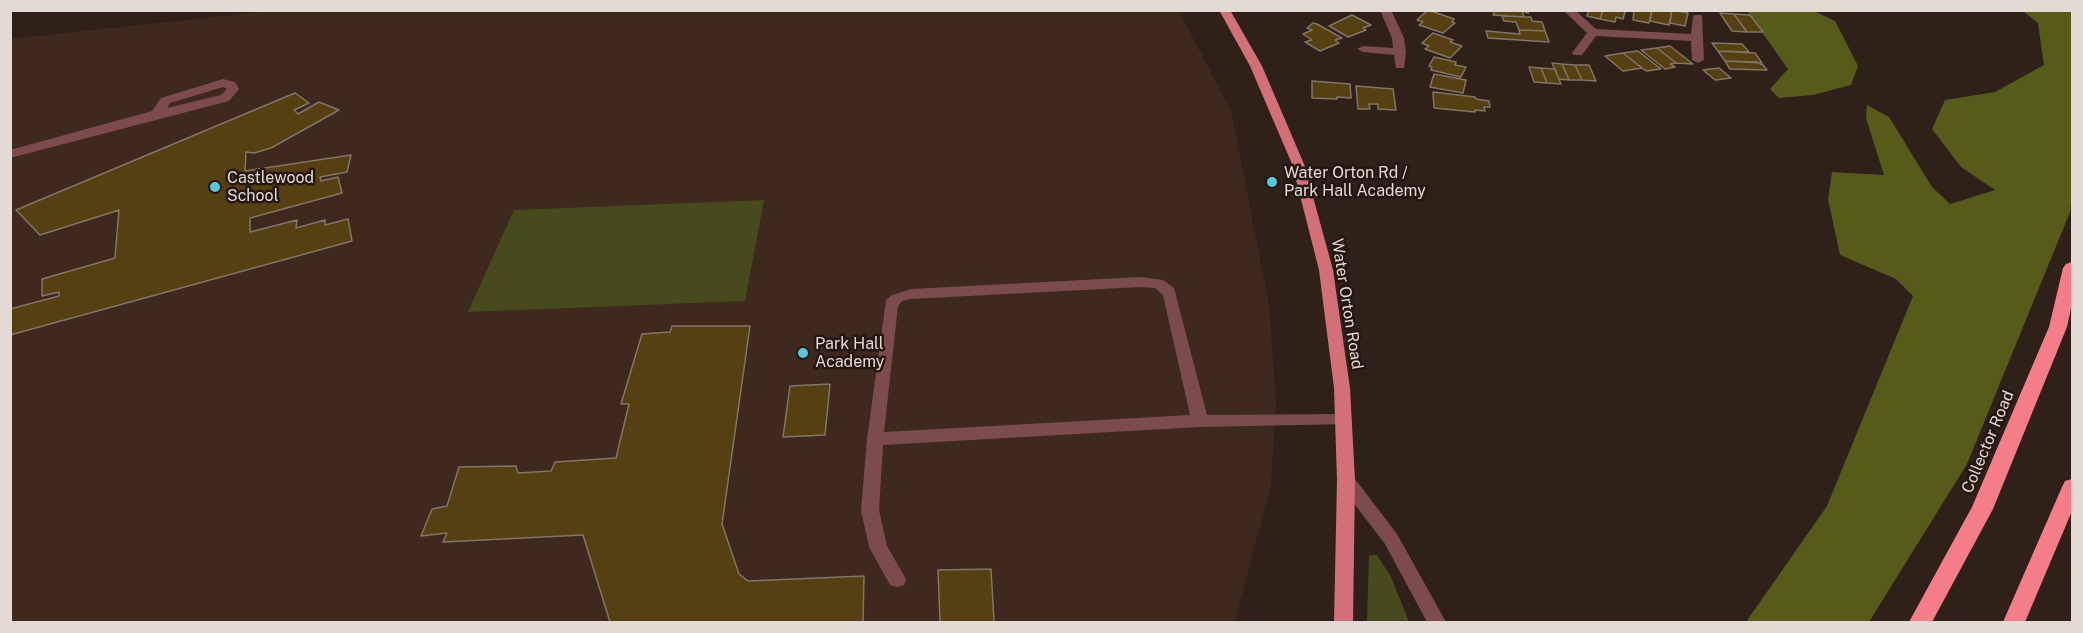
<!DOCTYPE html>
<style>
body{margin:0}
#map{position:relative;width:2083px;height:633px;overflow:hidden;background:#2f2119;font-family:"Public Sans",sans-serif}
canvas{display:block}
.frame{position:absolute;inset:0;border:12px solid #e3d9d5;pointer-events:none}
</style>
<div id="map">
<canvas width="2083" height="633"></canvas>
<div class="frame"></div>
</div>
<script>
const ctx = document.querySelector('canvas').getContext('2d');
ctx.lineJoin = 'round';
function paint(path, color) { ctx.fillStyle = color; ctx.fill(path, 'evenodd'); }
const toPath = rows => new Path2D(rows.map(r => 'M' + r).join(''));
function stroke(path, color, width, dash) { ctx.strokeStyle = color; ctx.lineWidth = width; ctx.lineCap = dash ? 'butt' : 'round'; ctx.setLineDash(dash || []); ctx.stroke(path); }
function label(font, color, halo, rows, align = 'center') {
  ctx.font = font + ' "Public Sans",sans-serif'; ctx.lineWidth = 5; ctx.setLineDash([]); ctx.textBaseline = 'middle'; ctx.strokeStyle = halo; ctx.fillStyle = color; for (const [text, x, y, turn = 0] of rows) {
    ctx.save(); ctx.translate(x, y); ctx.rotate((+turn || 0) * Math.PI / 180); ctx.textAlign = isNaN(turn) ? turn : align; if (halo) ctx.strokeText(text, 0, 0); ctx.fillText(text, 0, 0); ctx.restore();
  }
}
const built = toPath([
 [278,10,1179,11,1231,111,1269,304,1276,402,1271,484,1235,622,11,622,10,39]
]);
const green = toPath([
 [764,200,745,301,468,312,514,210],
 [1369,555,1377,555,1391,577,1409,622,1367,622]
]);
const forest = toPath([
 [1747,11,1814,11,1835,21,1858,66,1851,85,1813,95,1779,98,1770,89,1788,69],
 [2023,11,2072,11,2072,193,2070,212,1967,464,1869,622,1746,622,1827,506,1913,296,1896,279,1840,255,1828,199,1832,172,1884,175,1866,118,1867,105,1889,117,1932,187,1950,204,1995,190,1961,167,1932,129,1945,100,1995,92,2044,65,2038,23]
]);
const building = toPath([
 [1428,10,1454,19,1452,22,1455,23,1443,33,1419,25,1423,22,1417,20,1428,10],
 [1495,10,1529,10,1528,13,1522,11,1524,17,1493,15,1495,10],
 [1589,10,1603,10,1600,19,1587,16,1589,10],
 [1603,10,1620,10,1625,12,1623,19,1616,17,1615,22,1600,19,1603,10],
 [1634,10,1652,10,1649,23,1633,20,1634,10],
 [1652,10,1672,10,1669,25,1650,21,1652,10],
 [1672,10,1688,13,1685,26,1670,23,1672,10],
 [1720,13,1734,14,1747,32,1732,31,1720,13],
 [1734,14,1750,15,1763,32,1747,32,1734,14],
 [1352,15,1371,25,1363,28,1366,30,1348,37,1329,26,1352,15],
 [1502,16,1531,17,1532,21,1542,22,1545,31,1519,30,1516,22,1504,21,1502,16],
 [1313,23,1317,24,1342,38,1335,40,1339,43,1320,51,1305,42,1312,40,1303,34,1312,30,1307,28,1313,23],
 [1519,30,1545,31,1549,42,1488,38,1486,31,1520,34,1519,30],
 [1433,33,1453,40,1450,42,1462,46,1450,58,1425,49,1429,46,1422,43,1433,33],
 [1712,43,1742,44,1749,52,1718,51,1712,43],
 [1670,46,1693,64,1676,63,1657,48,1670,46],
 [1657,48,1676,63,1670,64,1675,67,1665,69,1641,50,1657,48],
 [1638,51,1661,69,1646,71,1623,53,1638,51],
 [1718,51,1755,53,1762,63,1725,61,1718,51],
 [1623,53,1642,68,1623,71,1605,56,1623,53],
 [1434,57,1456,62,1455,65,1466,67,1461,77,1431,70,1432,67,1429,66,1434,57],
 [1725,61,1756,62,1763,65,1767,70,1730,69,1725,61],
 [1552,63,1562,64,1569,80,1559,79,1552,63],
 [1562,64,1575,65,1582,80,1569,80,1562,64],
 [1575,65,1589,65,1596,81,1582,80,1575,65],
 [1529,67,1541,68,1547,83,1534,82,1529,67],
 [1541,68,1555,69,1561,84,1547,83,1541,68],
 [1719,68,1731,78,1715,80,1703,70,1719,68],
 [1434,74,1466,80,1463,93,1430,87,1434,74],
 [1312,81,1350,84,1351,98,1337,97,1337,99,1312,98,1312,81],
 [1356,86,1393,89,1396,110,1378,109,1378,104,1369,104,1370,109,1358,109,1356,86],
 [1433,92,1475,97,1476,99,1489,101,1490,107,1484,107,1485,111,1475,110,1475,112,1434,108,1433,92],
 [295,93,309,103,294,110,298,114,319,102,339,110,271,148,254,153,246,152,245,171,351,155,347,172,320,177,321,181,338,177,342,193,250,218,250,232,297,220,296,228,325,220,325,225,348,219,352,241,10,335,10,309,59,296,59,292,42,296,42,279,115,258,119,210,40,235,16,210,295,93],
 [672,326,750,326,722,524,739,574,748,581,864,576,863,622,610,622,583,535,443,542,447,533,421,536,432,509,447,506,459,467,516,466,518,473,551,471,555,462,616,458,629,404,621,404,642,334,670,332,672,326],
 [830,384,825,435,783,437,790,386,830,384],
 [991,569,994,622,940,622,938,570,991,569]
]);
const minor = toPath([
 [1380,10,1391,10,1404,38,1406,52,1404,68,1396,68,1394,55,1363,52,1357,49,1363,46,1393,48,1392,38,1380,10],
 [1563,10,1575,10,1596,29,1691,34,1693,17,1694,15,1702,15,1704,60,1698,63,1692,60,1691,41,1596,36,1582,55,1574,55,1572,53,1587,33,1563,10],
 [223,79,235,82,239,89,229,101,10,158,10,150,152,111,161,98,223,79],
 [223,87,227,89,221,95,167,108,170,103,223,87],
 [1140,277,1163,280,1174,288,1207,415,1344,414,1350,416,1352,420,1350,424,1200,427,883,445,879,510,887,546,906,579,904,585,897,587,890,585,869,547,861,510,867,439,886,300,892,295,911,289,1140,277],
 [1140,287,1155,288,1163,295,1190,415,884,432,898,306,902,301,911,299,1140,287],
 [1346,473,1352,475,1397,534,1446,622,1427,622,1385,544,1340,485,1337,480,1340,475,1346,473]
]);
const major = toPath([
 [1219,10,1230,10,1262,66,1304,164,1333,270,1350,388,1355,480,1353,622,1334,622,1337,480,1334,388,1319,270,1292,164,1250,66,1219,10]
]);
const highway = toPath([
 [2072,262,2072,303,2067,327,1993,509,1932,622,1909,622,1972,507,2049,327,2063,268,2066,264,2072,262],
 [2072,479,2072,511,2025,622,2003,622,2062,487,2065,481,2072,479]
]);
const markers = [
 [1272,182,6,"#55cade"],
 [215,187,6,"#55cade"],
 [803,353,6,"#55cade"]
];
const poiNames = [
 ["Water Orton Rd /",1284,173],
 ["Park Hall Academy",1284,191],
 ["Castlewood",227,178],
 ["School",227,196],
 ["Park Hall",815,344],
 ["Academy",815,362]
];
const streetNames = [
 ["Water Orton Road",1347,304,81],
 ["Collector Road",1988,442,-67]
];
paint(built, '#3d291e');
paint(green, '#464a1c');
paint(forest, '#575b1a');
paint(building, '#563f10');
stroke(building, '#807667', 1.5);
paint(minor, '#7c4b4e');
paint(major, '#d26f77');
paint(highway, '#f57d87');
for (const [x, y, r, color] of markers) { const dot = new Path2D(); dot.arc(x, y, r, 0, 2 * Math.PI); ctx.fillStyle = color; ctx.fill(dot); stroke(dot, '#251710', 2); }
label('16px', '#e3d9d5', '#251710', poiNames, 'left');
label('16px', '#e3d9d5', '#251710', streetNames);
</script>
